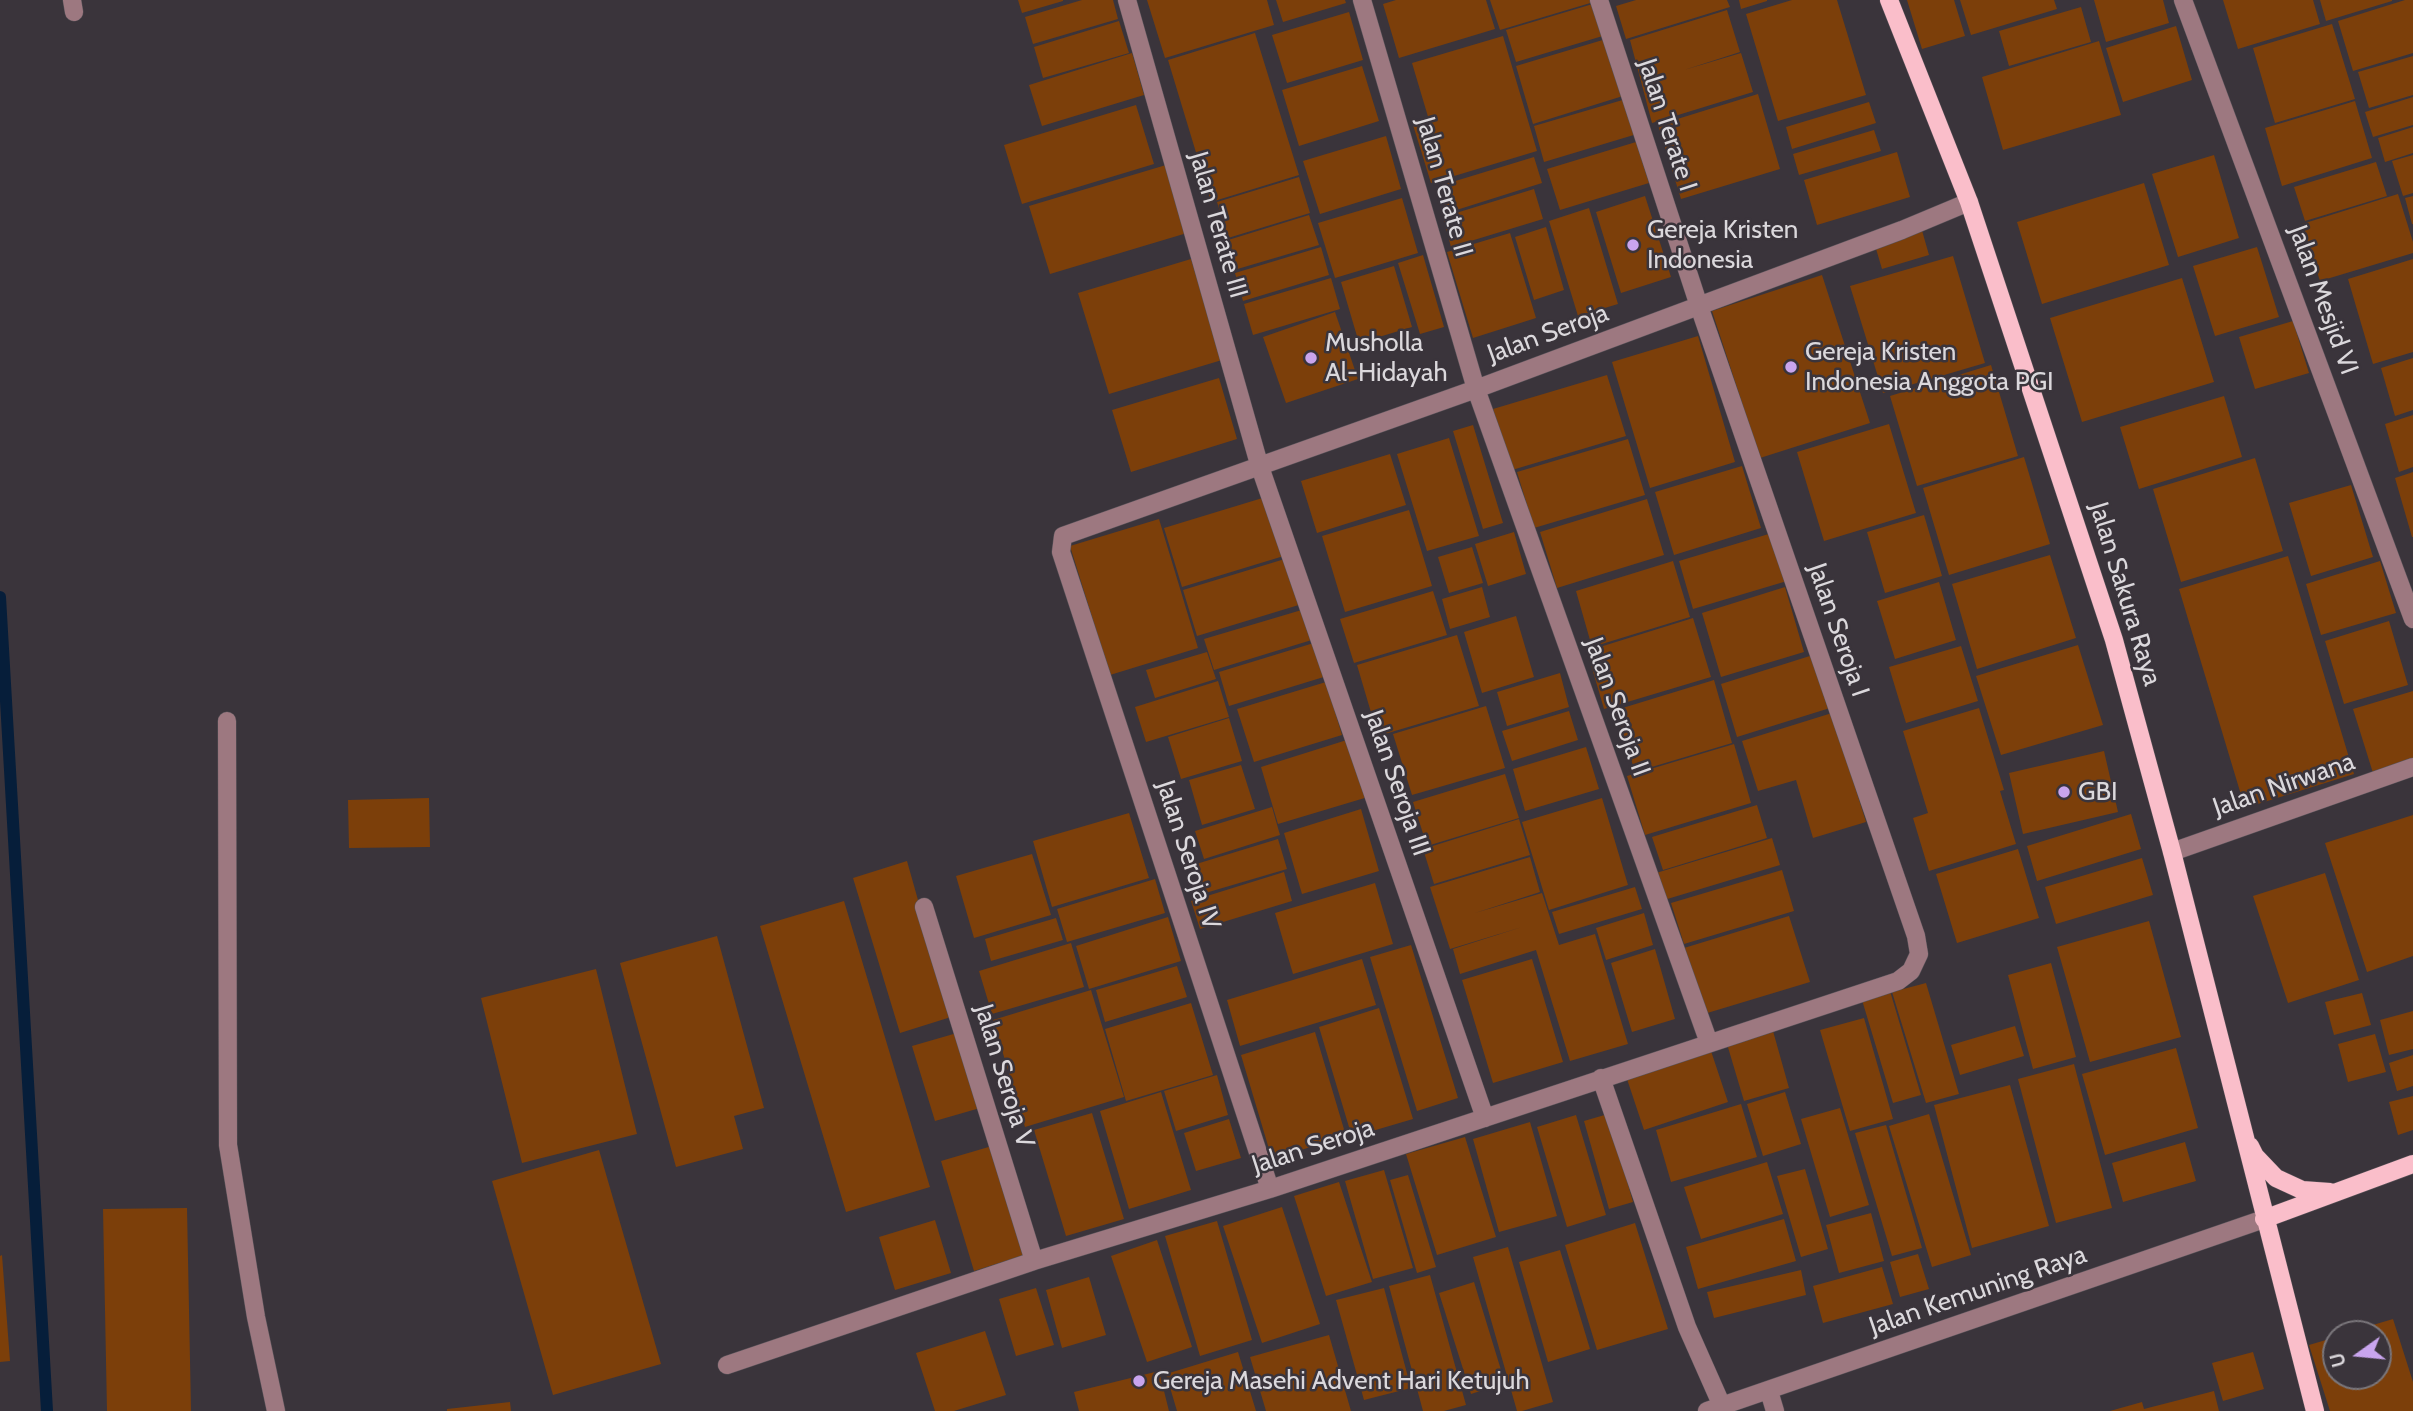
<!DOCTYPE html>
<style>
body{margin:0}
#map{position:relative;width:2413px;height:1411px;overflow:hidden;background:#3a343b;font-family:Cabin,sans-serif}
canvas{display:block}
.north{position:absolute;left:2322px;top:1320px;width:70px;height:70px;box-sizing:border-box;background:#3a343b;border:2px solid #7a767b;border-radius:50%;rotate:255deg;font-size:19px;font-weight:700;line-height:28px;text-align:center;color:#dbd8dc}
.north::after{content:'';display:block;margin:auto;width:24px;height:32px;background:#c9a5ee;clip-path:polygon(50% 0,100% 100%,50% 72%,0 100%)}
</style>
<div id="map">
<canvas width="2413" height="1411"></canvas>
<div class="north">U</div>
</div>
<script>
const ctx = document.querySelector('canvas').getContext('2d');
ctx.lineJoin = 'round';
const toPath = rows => new Path2D(rows.map(r => 'M' + r).join(''));
function stroke(path, color, width, dash) { ctx.strokeStyle = color; ctx.lineWidth = width; ctx.lineCap = dash ? 'butt' : 'round'; ctx.setLineDash(dash || []); ctx.stroke(path); }
function paint(path, color) { ctx.fillStyle = color; ctx.fill(path, 'evenodd'); }
function label(font, color, halo, rows, align = 'center') {
  ctx.font = font + ' Cabin,sans-serif'; ctx.lineWidth = 5; ctx.setLineDash([]); ctx.textBaseline = 'middle'; ctx.strokeStyle = halo; ctx.fillStyle = color; for (const [text, x, y, turn = 0] of rows) {
    ctx.save(); ctx.translate(x, y); ctx.rotate((+turn || 0) * Math.PI / 180); ctx.textAlign = isNaN(turn) ? turn : align; if (halo) ctx.strokeText(text, 0, 0); ctx.fillText(text, 0, 0); ctx.restore();
  }
}
const stream = toPath([
 [0,597,47,1411]
]);
const building = toPath([
 [1018,0,1063,0,1063,1,1022,13],
 [1082,0,1113,0,1118,19,1033,44,1025,17],
 [1147,0,1267,0,1274,25,1165,58],
 [1276,0,1345,0,1346,3,1283,22],
 [1396,0,1486,0,1495,29,1399,58,1383,4],
 [1490,0,1597,0,1597,1,1500,30],
 [1636,0,1727,0,1730,7,1626,39,1616,6],
 [1739,0,1767,0,1767,1,1741,9],
 [1792,0,1837,0,1866,95,1778,121,1746,14],
 [1907,0,1954,0,1965,36,1922,49],
 [1960,0,2054,0,2057,9,1971,35],
 [2094,0,2163,0,2169,23,2106,42],
 [2223,0,2313,0,2320,24,2238,49],
 [2320,0,2392,0,2392,1,2326,21],
 [2405,0,2413,0,2413,53,2353,71,2338,21],
 [1596,3,1606,35,1516,62,1506,30],
 [2081,7,2091,42,2009,66,1999,31],
 [1727,10,1740,52,1684,70,1741,53,1753,92,1652,123,1630,40],
 [1349,12,1363,60,1287,83,1272,35],
 [1119,21,1129,53,1043,78,1034,47],
 [2332,24,2355,99,2275,123,2253,48],
 [2176,26,2192,80,2123,102,2106,48],
 [1255,33,1299,175,1211,202,1168,60],
 [1503,36,1537,151,1431,183,1413,125,1429,120,1412,63],
 [1606,39,1623,96,1533,124,1516,66],
 [2099,41,2121,115,2003,150,1982,77],
 [1132,53,1144,95,1042,126,1029,85],
 [2413,56,2413,95,2369,108,2358,72],
 [1362,66,1379,121,1299,146,1282,90],
 [1758,94,1780,169,1681,199,1658,125],
 [2413,97,2413,125,2373,137,2365,112],
 [1626,99,1637,134,1544,162,1534,126],
 [2355,101,2372,158,2282,186,2265,128],
 [1869,102,1876,123,1792,149,1786,127],
 [1136,105,1154,164,1022,204,1004,145],
 [2413,127,2413,153,2385,162,2378,138],
 [1874,130,1881,151,1799,175,1793,154],
 [1386,136,1401,189,1320,214,1303,161],
 [1636,142,1649,183,1560,210,1547,169],
 [1897,152,1910,197,1817,225,1804,180],
 [2214,155,2239,238,2178,257,2152,174],
 [2413,155,2413,193,2403,196,2392,161],
 [1534,157,1542,183,1447,213,1439,186],
 [2376,162,2387,196,2305,221,2294,187],
 [1166,165,1187,233,1050,274,1029,206],
 [1299,177,1310,213,1228,238,1217,202],
 [2144,183,2169,265,2042,304,2017,222],
 [1534,189,1543,219,1451,247,1443,217],
 [2398,194,2413,242,2413,253,2320,281,2302,224],
 [1645,196,1671,277,1621,293,1596,212],
 [2413,196,2413,224,2412,224,2405,198],
 [1402,198,1418,253,1335,278,1318,223],
 [1589,208,1618,304,1578,316,1549,221],
 [1309,215,1319,245,1234,270,1225,241],
 [1546,227,1564,290,1534,300,1515,237],
 [1921,227,1929,255,1882,269,1874,242],
 [1510,233,1536,318,1473,338,1447,252],
 [1321,247,1329,275,1243,301,1235,273],
 [2257,247,2279,317,2215,336,2193,266],
 [1423,255,1444,327,1420,334,1398,263],
 [1953,256,1985,363,1883,393,1850,286],
 [1191,259,1222,360,1109,394,1078,293],
 [2413,259,2413,352,2373,364,2348,279],
 [1394,266,1412,327,1359,343,1341,282],
 [1822,275,1870,423,1760,458,1712,311],
 [1331,278,1340,309,1253,335,1244,304],
 [2182,278,2214,382,2082,422,2050,318],
 [1335,312,1358,379,1286,403,1263,337],
 [2293,321,2309,373,2255,389,2239,337],
 [1698,336,1735,462,1650,488,1612,362],
 [2413,358,2413,410,2395,416,2381,368],
 [1991,365,2018,456,1917,486,1890,396],
 [1607,375,1626,436,1512,470,1493,409],
 [1219,378,1237,439,1131,472,1112,410],
 [2224,396,2242,457,2139,489,2120,427],
 [2413,415,2413,467,2399,472,2385,424],
 [1889,424,1916,513,1824,541,1797,452],
 [1473,425,1503,523,1483,529,1453,431],
 [1449,438,1479,536,1427,551,1397,454],
 [1628,439,1645,495,1534,528,1517,472],
 [1390,454,1406,505,1317,533,1301,481],
 [2024,457,2050,544,1949,575,1923,488],
 [2255,458,2283,551,2181,582,2153,489],
 [1742,466,1761,528,1674,555,1655,492],
 [2413,472,2413,537,2412,537,2395,478],
 [2351,485,2373,557,2311,576,2289,503],
 [1269,496,1287,555,1182,587,1164,528],
 [1647,499,1664,555,1557,588,1540,532],
 [1409,510,1432,586,1345,612,1322,536],
 [1924,515,1942,576,1885,593,1867,532],
 [1159,519,1198,648,1110,675,1070,546],
 [1514,532,1526,574,1488,586,1475,544],
 [1772,533,1787,581,1693,609,1679,561],
 [1472,547,1483,583,1449,593,1438,557],
 [2050,555,2076,638,1977,669,1952,584],
 [2288,556,2354,774,2245,808,2179,589],
 [1288,558,1302,604,1197,636,1183,590],
 [1673,561,1690,617,1592,647,1576,591],
 [2380,561,2396,613,2321,635,2306,584],
 [1939,582,1956,640,1895,659,1877,601],
 [1482,587,1490,617,1450,629,1442,599],
 [1785,587,1804,652,1721,677,1702,613],
 [1433,591,1447,635,1354,663,1340,619],
 [1305,609,1315,639,1214,670,1204,639],
 [1516,616,1534,677,1482,693,1464,632],
 [1693,618,1711,677,1604,709,1587,651],
 [2389,621,2408,685,2344,704,2325,641],
 [1457,635,1479,706,1378,736,1357,665],
 [1317,642,1327,676,1229,706,1219,672],
 [2078,645,2103,725,2001,755,1976,676],
 [1961,646,1978,701,1906,723,1889,667],
 [1207,652,1216,679,1155,698,1146,670],
 [1813,655,1830,708,1737,737,1721,684],
 [1560,673,1569,707,1507,726,1497,692],
 [1714,680,1732,743,1635,772,1616,710],
 [1218,681,1229,717,1146,742,1135,707],
 [1326,682,1342,735,1254,762,1237,709],
 [2413,691,2413,761,2373,773,2353,709],
 [1486,706,1505,768,1412,795,1393,734],
 [1979,708,2004,790,2000,791,2016,844,1929,871,1913,818,1928,813,1903,731],
 [1569,711,1578,740,1512,761,1502,731],
 [1832,713,1866,822,1813,838,1796,780,1758,791,1742,741],
 [1229,718,1242,761,1181,779,1168,737],
 [1350,739,1368,797,1278,824,1261,767],
 [1734,744,1751,803,1645,835,1627,776],
 [1586,747,1599,789,1525,811,1513,769],
 [2104,751,2118,812,2023,834,2009,773],
 [1241,765,1255,809,1202,825,1189,780],
 [1505,774,1519,818,1427,846,1413,802],
 [429,798,430,847,349,848,348,800],
 [1602,798,1628,885,1549,910,1522,822],
 [1757,805,1767,838,1663,870,1652,837],
 [1272,807,1280,835,1204,859,1195,831],
 [1361,809,1379,871,1302,894,1284,833],
 [1129,813,1149,878,1052,907,1033,841],
 [2131,814,2141,849,2037,881,2027,846],
 [2413,815,2413,956,2367,972,2325,843],
 [1519,819,1530,855,1434,884,1423,849],
 [1772,838,1780,865,1664,900,1656,873],
 [1278,839,1287,869,1202,894,1193,865],
 [2018,849,2039,918,1957,943,1936,874],
 [1032,854,1051,915,974,938,956,876],
 [1530,857,1540,892,1475,913,1542,893,1559,945,1595,934,1628,1044,1570,1061,1536,950,1460,974,1453,949,1522,927,1450,949,1430,887],
 [2142,858,2153,895,2056,924,2045,887],
 [907,861,951,1017,900,1033,853,878],
 [1782,870,1794,911,1684,944,1671,903],
 [1284,872,1292,901,1200,929,1191,901],
 [2325,873,2359,980,2288,1003,2253,896],
 [1155,879,1165,913,1067,942,1057,909],
 [1375,883,1393,944,1293,974,1275,913],
 [1635,887,1642,909,1559,934,1552,912],
 [844,901,930,1187,846,1212,760,926],
 [1644,913,1653,945,1606,960,1596,928],
 [1789,916,1810,982,1704,1014,1684,948],
 [1168,917,1181,961,1089,989,1076,946],
 [1056,918,1063,940,991,961,985,939],
 [2149,921,2181,1037,2090,1062,2057,947],
 [717,936,764,1108,734,1116,743,1149,676,1167,620,963],
 [1071,943,1084,987,992,1014,979,971],
 [1411,945,1458,1098,1417,1111,1370,957],
 [1655,949,1675,1019,1632,1032,1611,963],
 [1362,959,1376,1005,1240,1046,1227,1000],
 [1532,959,1563,1062,1493,1083,1462,980],
 [2051,963,2076,1057,2033,1069,2008,975],
 [1177,966,1187,997,1105,1022,1096,990],
 [596,969,637,1134,522,1163,481,998],
 [1926,983,1959,1094,1926,1103,1892,992],
 [1091,990,1124,1097,1025,1127,993,1020],
 [1890,991,1921,1095,1893,1103,1862,1000],
 [2362,993,2371,1025,2334,1035,2325,1002],
 [1191,1003,1213,1075,1126,1101,1105,1029],
 [1379,1008,1413,1119,1352,1137,1319,1027],
 [2413,1011,2413,1049,2389,1055,2380,1020],
 [1864,1018,1893,1119,1850,1131,1820,1030],
 [2015,1026,2024,1056,1960,1075,1951,1045],
 [1773,1031,1789,1088,1744,1101,1727,1044],
 [1315,1032,1346,1136,1272,1159,1241,1055],
 [957,1033,980,1108,935,1121,912,1046],
 [2375,1034,2386,1072,2348,1082,2338,1044],
 [1710,1048,1728,1102,1644,1130,1626,1076],
 [2176,1048,2198,1128,2105,1155,2082,1074],
 [2413,1055,2413,1086,2397,1091,2389,1063],
 [2074,1064,2112,1208,2056,1223,2018,1079],
 [1217,1075,1228,1115,1176,1131,1164,1091],
 [2010,1085,2049,1226,1972,1248,1934,1105],
 [1161,1092,1191,1190,1129,1209,1100,1111],
 [1785,1092,1801,1144,1763,1156,1747,1104],
 [2413,1096,2413,1130,2398,1135,2389,1102],
 [1741,1104,1757,1157,1671,1182,1656,1130],
 [1840,1108,1869,1205,1830,1217,1801,1119],
 [1092,1113,1124,1219,1066,1236,1034,1130],
 [1608,1114,1633,1202,1609,1209,1584,1121],
 [1929,1114,1971,1255,1932,1267,1889,1126],
 [1576,1115,1606,1215,1567,1227,1537,1127],
 [1229,1119,1241,1158,1196,1171,1184,1133],
 [1530,1122,1557,1216,1499,1232,1473,1139],
 [1886,1125,1922,1248,1892,1256,1855,1133],
 [1465,1137,1496,1237,1437,1255,1406,1154],
 [2185,1142,2196,1181,2123,1202,2112,1163],
 [992,1146,1025,1255,974,1271,941,1161],
 [599,1150,661,1364,553,1395,492,1181],
 [1767,1162,1783,1214,1701,1239,1684,1187],
 [1805,1169,1828,1249,1801,1257,1777,1176],
 [1384,1170,1413,1268,1373,1279,1345,1181],
 [1408,1175,1436,1267,1417,1273,1390,1180],
 [1339,1182,1372,1282,1326,1296,1294,1196],
 [1282,1207,1320,1324,1262,1343,1223,1226],
 [187,1208,191,1411,107,1411,103,1209],
 [1871,1213,1884,1261,1839,1273,1826,1225],
 [1784,1219,1796,1261,1698,1289,1686,1247],
 [935,1220,951,1273,895,1290,879,1237],
 [1217,1221,1252,1340,1200,1356,1165,1236],
 [1635,1223,1668,1329,1597,1350,1565,1245],
 [1157,1240,1192,1347,1147,1362,1111,1256],
 [1508,1247,1553,1402,1522,1411,1517,1411,1473,1257],
 [1560,1250,1590,1349,1548,1362,1519,1262],
 [1918,1254,1929,1289,1900,1297,1890,1262],
 [2,1255,10,1361,0,1362,0,1256],
 [1882,1267,1893,1304,1823,1323,1813,1286],
 [1801,1270,1806,1295,1714,1318,1707,1292],
 [1430,1275,1466,1405,1444,1411,1423,1411,1389,1286],
 [1089,1277,1106,1335,1062,1348,1046,1290],
 [1474,1282,1505,1383,1471,1394,1439,1293],
 [1036,1288,1054,1345,1016,1356,999,1299],
 [1384,1288,1411,1388,1364,1400,1336,1300],
 [2393,1319,2413,1382,2413,1411,2330,1411,2309,1345,2336,1337,2336,1376,2378,1376,2378,1334,2346,1333],
 [985,1331,1006,1395,954,1411,935,1411,916,1353],
 [1329,1335,1351,1411,1266,1411,1250,1357],
 [1238,1352,1256,1411,1177,1411,1166,1374],
 [2253,1352,2264,1389,2223,1401,2212,1363],
 [1159,1371,1169,1411,1079,1411,1074,1392],
 [2214,1391,2219,1411,2110,1411,2142,1402,2144,1409],
 [510,1402,511,1411,447,1411,447,1409]
]);
const minor = toPath([
 [72,0,74,12],
 [1127,0,1259,464,1485,1118],
 [1362,0,1476,389,1709,1043],
 [2183,0,2413,619],
 [227,721,228,1145,256,1317,276,1411],
 [2172,852,2413,767],
 [924,907,1034,1261],
 [1601,1078,1687,1327,1722,1406],
 [1270,1189,1061,552,1063,536,1476,389,1902,230,1969,202],
 [727,1365,1034,1261,1270,1189,1898,981,1911,971,1919,954,1916,936,1699,306,1599,0],
 [1769,1391,1775,1411],
 [1707,1411,2264,1219]
]);
const major = toPath([
 [1889,0,1969,202,2114,640,2172,852,2315,1411],
 [2250,1146,2255,1156,2276,1178,2302,1190,2330,1192],
 [2264,1219,2413,1164]
]);
const markers = [
 [1633,245,7,"#c9a5ee"],
 [1311,358,7,"#c9a5ee"],
 [1791,367,7,"#c9a5ee"],
 [2064,792,7,"#c9a5ee"],
 [1139,1381,7,"#c9a5ee"]
];
const streetNames = [
 ["Jalan Terate I",1667,125,72],
 ["Jalan Terate II",1444,187,74],
 ["Jalan Terate III",1218,225,74],
 ["Jalan Mesjid VI",2323,300,70],
 ["Jalan Seroja",1548,334,-20],
 ["Jalan Sakura Raya",2125,594,73],
 ["Jalan Seroja I",1838,630,71],
 ["Jalan Seroja II",1617,707,70],
 ["Jalan Seroja III",1397,783,71],
 ["Jalan Nirwana",2284,785,-19],
 ["Jalan Seroja IV",1188,855,72],
 ["Jalan Seroja V",1004,1076,73],
 ["Jalan Seroja",1313,1147,-18],
 ["Jalan Kemuning Raya",1978,1291,-19]
];
const poiNames = [
 ["Gereja Kristen",1647,230],
 ["Indonesia",1647,260],
 ["Musholla",1325,343],
 ["Al-Hidayah",1325,373],
 ["Gereja Kristen",1805,352],
 ["Indonesia Anggota PGI",1805,382],
 ["GBI",2078,792],
 ["Gereja Masehi Advent Hari Ketujuh",1153,1381]
];
stroke(stream, '#061e3a', 12);
paint(building, '#7c3f0a');
stroke(minor, '#575258', 19);
stroke(major, '#575258', 19);
stroke(minor, '#9d7880', 18);
stroke(major, '#fabeca', 18);
for (const [x, y, r, color] of markers) { const dot = new Path2D(); dot.arc(x, y, r, 0, 2 * Math.PI); ctx.fillStyle = color; ctx.fill(dot); stroke(dot, '#3a343b', 2.5); }
label('26px', '#dbd8dc', '#3a343b', streetNames);
label('26px', '#dbd8dc', '#3a343b', poiNames, 'left');
</script>
